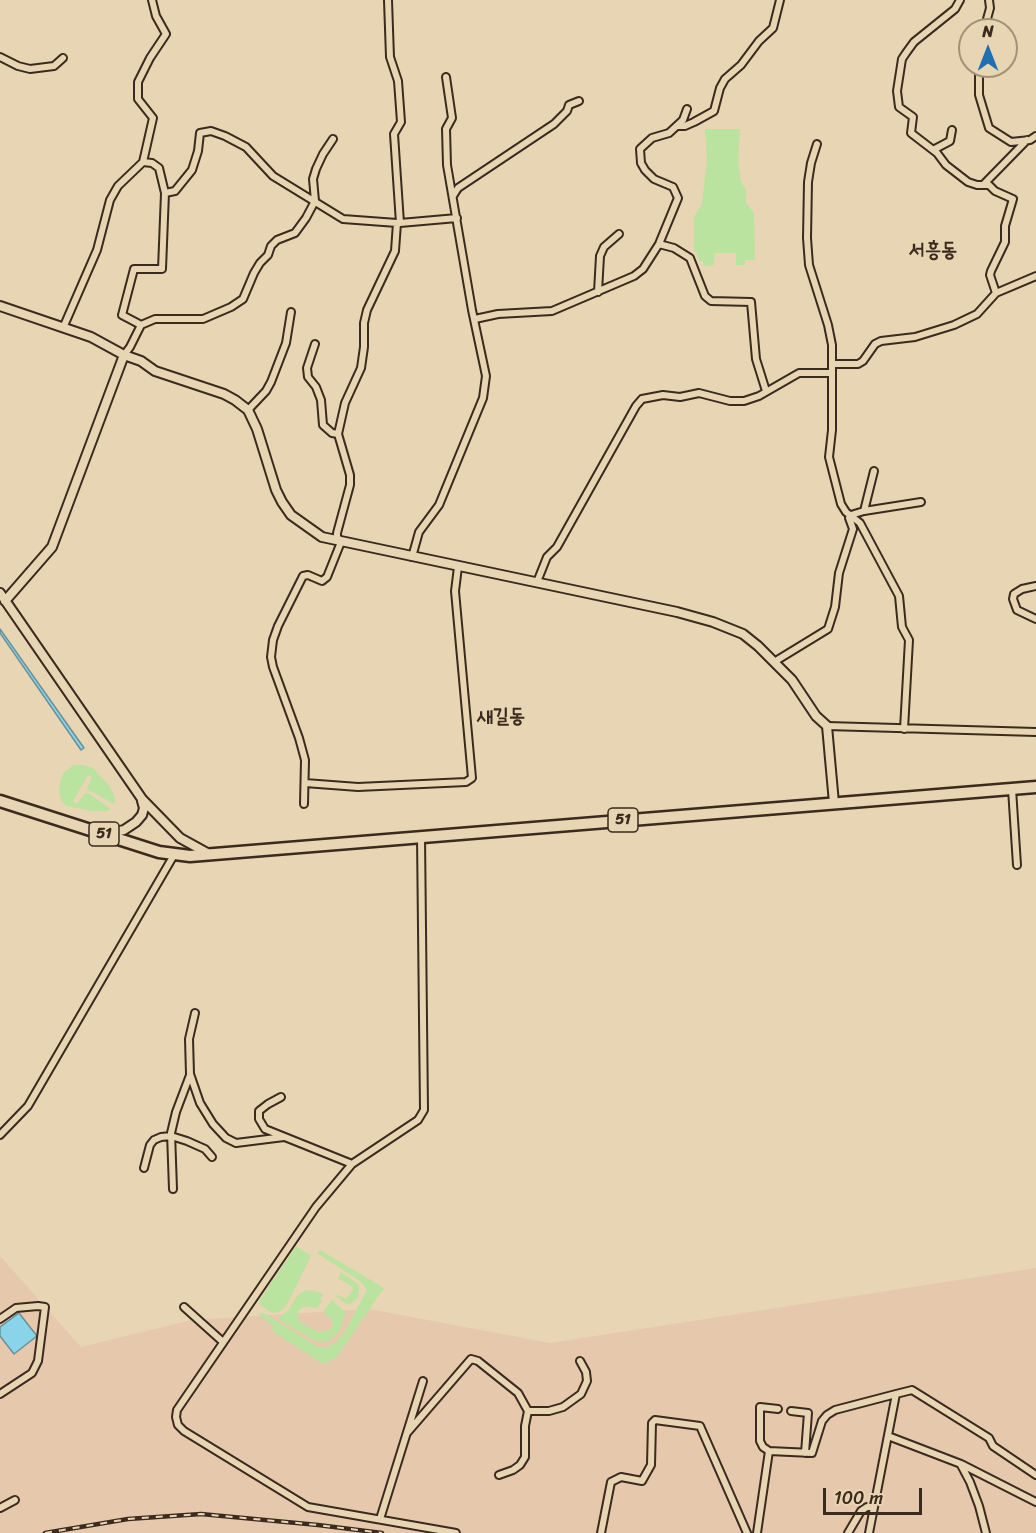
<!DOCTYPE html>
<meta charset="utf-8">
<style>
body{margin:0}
#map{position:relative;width:1036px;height:1533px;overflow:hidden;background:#e8d5b3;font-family:Sriracha,sans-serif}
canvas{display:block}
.north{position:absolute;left:958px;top:18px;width:60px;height:60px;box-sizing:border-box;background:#e8d5b3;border:2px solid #a39177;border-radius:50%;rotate:0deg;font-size:16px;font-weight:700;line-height:24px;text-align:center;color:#3b2a1e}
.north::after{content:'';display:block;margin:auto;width:21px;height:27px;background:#1f6fb2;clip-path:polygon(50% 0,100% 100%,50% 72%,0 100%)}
.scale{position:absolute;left:823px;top:1488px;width:99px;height:27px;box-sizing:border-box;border:3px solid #3b2a1e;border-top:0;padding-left:8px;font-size:18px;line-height:21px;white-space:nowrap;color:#3b2a1e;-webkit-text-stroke:4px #e8d5b3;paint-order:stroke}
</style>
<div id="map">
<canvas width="1036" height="1533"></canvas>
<div class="north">N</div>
<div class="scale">100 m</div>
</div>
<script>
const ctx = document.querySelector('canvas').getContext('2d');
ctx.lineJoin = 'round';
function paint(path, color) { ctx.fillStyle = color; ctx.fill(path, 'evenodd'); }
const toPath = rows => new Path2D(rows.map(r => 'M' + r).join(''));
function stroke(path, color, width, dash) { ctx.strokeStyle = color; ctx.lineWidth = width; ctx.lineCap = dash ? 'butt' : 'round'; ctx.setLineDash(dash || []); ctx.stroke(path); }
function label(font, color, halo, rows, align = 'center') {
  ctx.font = font + ' Sriracha,"Poor Story",sans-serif'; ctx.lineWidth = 4.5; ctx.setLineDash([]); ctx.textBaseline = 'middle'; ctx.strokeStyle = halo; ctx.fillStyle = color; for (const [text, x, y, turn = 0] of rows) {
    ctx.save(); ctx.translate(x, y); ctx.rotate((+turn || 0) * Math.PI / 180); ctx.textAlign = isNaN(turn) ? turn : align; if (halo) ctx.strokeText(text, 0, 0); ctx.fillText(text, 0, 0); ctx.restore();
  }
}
const built = toPath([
 [0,1256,81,1347,191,1320,369,1309,550,1343,1036,1268,1036,1533,0,1533]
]);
const green = toPath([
 [705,129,740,129,738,162,741,182,746,190,746,203,754,213,755,260,745,260,745,265,736,265,736,253,714,253,714,265,704,266,703,261,699,261,697,253,694,251,694,217,702,204,707,159],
 [74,765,83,765,93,768,111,788,115,799,114,804,87,789,92,777,88,775,73,801,77,804,85,793,88,793,111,809,106,811,93,811,67,806,62,802,59,792,60,783,63,773],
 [296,1246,311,1256,286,1306,280,1312,272,1313,259,1304,260,1300],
 [320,1250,384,1288,336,1358,323,1364,272,1331,274,1327,258,1314,264,1313,316,1346,326,1348,336,1342,344,1333,367,1290,360,1281,317,1253],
 [341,1272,359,1285,358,1298,350,1304,346,1304,336,1296,337,1295,346,1299,354,1288,338,1278],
 [306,1290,316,1291,323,1294,320,1300,322,1301,317,1308,305,1306,298,1311,298,1318,301,1323,318,1332,328,1331,332,1327,332,1320,323,1312,332,1300,346,1313,339,1332,327,1342,316,1341,308,1337,278,1319,288,1310,298,1295]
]);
const water = toPath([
 [0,629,84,748,81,750,0,633,0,629],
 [19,1313,37,1336,14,1354,0,1336,0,1327,19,1313]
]);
const minor = toPath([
 [152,0,156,16,166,34,150,58,138,82,138,99,153,118,143,162,152,163,159,168,165,193],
 [960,0,955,9,914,42,906,53,902,59,897,91,899,107,913,117,911,133,937,153,946,165,968,182,977,185,989,185,995,191,1013,199,1005,226,1005,242,991,271,990,275,996,293],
 [984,30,990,8,989,0],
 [0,57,18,66,30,69,54,66,63,58],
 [979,66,979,95,989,128,1011,142,1030,140,1036,136],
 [677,126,685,126,694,122,714,111,720,88,725,79,741,65,759,41,773,28,780,0],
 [817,144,811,163,808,182,807,238,809,265,828,325,832,345,832,430,829,457,841,504,846,512,860,523,899,596,902,627,909,640,904,729],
 [933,150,950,141,952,130],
 [984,184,1027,140],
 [453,196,458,188,554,124,567,111,569,105,579,101],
 [400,223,457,218],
 [659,244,674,248,690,258,705,296,711,301,751,302,756,359,766,391],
 [598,292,600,256,604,247,619,234],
 [475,319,498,314,552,311,634,276,643,269,659,244,678,198,673,187,654,179,645,170,641,163,640,149,652,138,669,133,683,120,687,109],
 [141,325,155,319,203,319,231,307,243,299,254,273,260,263,268,255,271,246,277,240,295,233,306,218,315,201,313,179,316,169,323,154,333,139],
 [63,328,97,250,110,200,118,186,143,162],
 [315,344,307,368,308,377,316,387,321,400,323,425,332,433,338,434],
 [124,355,130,347,141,325,122,315,134,269,162,269,165,193,175,191,192,170,198,151,200,133,211,131,225,136,246,147,273,176,343,219,397,223],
 [832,364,858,364,863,361,875,344,881,341,915,337,954,325,977,314,996,293,1036,276],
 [248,410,266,391,271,382,286,343,291,312],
 [864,511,921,502],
 [412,557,419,532,439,505,483,398,486,376,472,310,447,165,446,129,452,118,446,77],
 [537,582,547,557,557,547,636,406,642,399,663,395,680,397,699,393,730,401,744,401,759,396,799,373,832,373],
 [1036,586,1022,589,1014,594,1013,599,1017,610,1036,619],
 [774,662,828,629,835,607,839,573,853,529,849,518,851,515,864,511,874,471],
 [827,726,1036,732],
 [305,783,358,787,466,782,472,778,455,591,458,567],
 [1012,789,1017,865],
 [304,804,305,760,299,738,273,667,271,657,273,640,278,626,303,576,308,575,322,581,327,577,341,542,337,537,337,533,350,485,350,475,338,434,345,403,361,368,364,347,364,323,367,310,395,251,397,223,400,223,394,134,401,122,398,81,390,57,388,0],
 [421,837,424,1110,418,1120,352,1164,316,1207,177,1410,176,1417,178,1425,184,1431,308,1507,456,1533],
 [195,1013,189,1039,190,1074,200,1103,213,1124,226,1138,236,1143,284,1137],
 [281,1097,268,1104,259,1111,259,1119,265,1129,352,1164],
 [0,1135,28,1106,174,855],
 [144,1168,150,1145,154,1140,161,1137,171,1136,187,1141,205,1149,212,1157],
 [173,1189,171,1133,176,1112,190,1075],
 [184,1307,223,1342],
 [0,1319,16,1308,38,1306,45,1307,38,1361,32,1373,0,1394],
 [528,1411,549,1411,563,1407,581,1394,587,1381,586,1372,580,1361],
 [791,1411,808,1413,805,1453],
 [407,1433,471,1359,478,1361,518,1393,528,1411,525,1426,525,1457,520,1465,513,1470,499,1475],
 [888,1436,961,1464,1036,1502],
 [769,1451,763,1447,760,1441,760,1407,778,1409],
 [961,1465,970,1482,979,1506,986,1533],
 [0,1508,15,1500],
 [380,1519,423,1381],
 [601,1533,611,1482,621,1477,642,1481,651,1465,652,1423,655,1420,700,1426,747,1533],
 [757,1533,769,1451,812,1453,822,1421,827,1415,835,1410,896,1394],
 [848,1533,861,1511,867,1507,874,1507],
 [869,1533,896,1394,912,1390,989,1438,993,1446,1036,1475]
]);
const tertiary = toPath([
 [0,306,91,337,124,355,141,361,155,371,224,394,235,400,248,410,257,429,276,490,282,502,291,515,322,537,677,612,713,622,743,634,758,646,792,680,816,716,827,726,834,803],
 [0,593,142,799,180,838,209,854],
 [5,601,52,547,124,355],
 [105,834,124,830,136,822,142,815,144,808,142,801]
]);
const primary = toPath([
 [0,801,159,852,190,856,1036,787]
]);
const rail = toPath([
 [45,1533,128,1519,201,1514,318,1525,382,1533]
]);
const shields = [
 [623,820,30],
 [104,834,30]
];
const shieldNames = [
 ["51",623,820],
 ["51",104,834]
];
const quarterNames = [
 ["서흥동",933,251],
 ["새길동",501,717]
];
paint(built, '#e6c8ad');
paint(green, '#b9e39f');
paint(water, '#89d4e9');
stroke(water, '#6a9098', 1.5);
stroke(minor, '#3b2a1e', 10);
stroke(tertiary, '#3b2a1e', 12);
stroke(primary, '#3b2a1e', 15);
stroke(minor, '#e8d5b3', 6);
stroke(tertiary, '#e8d5b3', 8);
stroke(primary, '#e8d5b3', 10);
stroke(rail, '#3b2a1e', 4.5);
stroke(rail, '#e8d5b3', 2, [7]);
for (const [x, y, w] of shields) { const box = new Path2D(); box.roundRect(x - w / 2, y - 12, w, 24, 4.5); ctx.fillStyle = '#e8d5b3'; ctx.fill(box); stroke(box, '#3b2a1e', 1.5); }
label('bold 15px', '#3b2a1e', null, shieldNames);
label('bold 20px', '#3b2a1e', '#e8d5b3', quarterNames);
</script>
